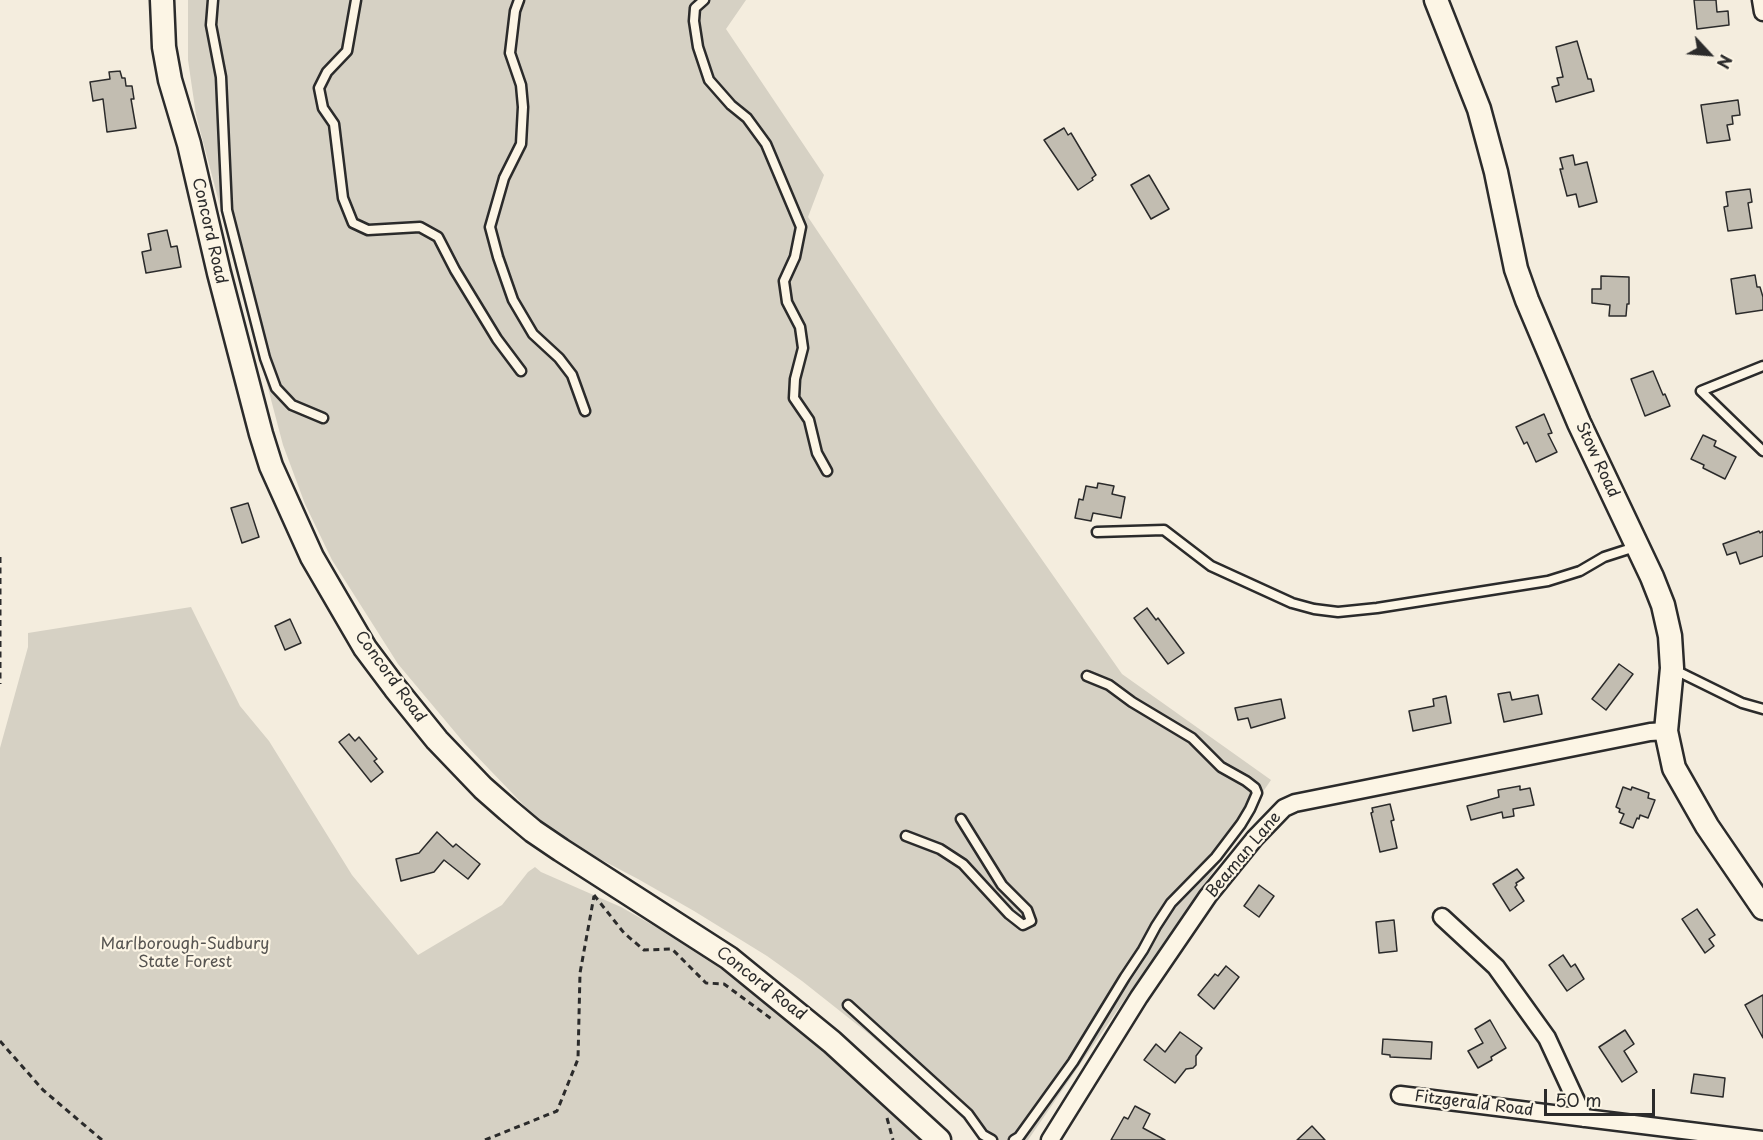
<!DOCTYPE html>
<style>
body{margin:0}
#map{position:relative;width:1763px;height:1140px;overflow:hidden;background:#f4edde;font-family:"Playpen Sans",sans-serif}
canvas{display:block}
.north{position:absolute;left:1679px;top:24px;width:60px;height:60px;-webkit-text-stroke:4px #fcf5e5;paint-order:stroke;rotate:116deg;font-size:16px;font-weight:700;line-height:24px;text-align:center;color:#2b2b2b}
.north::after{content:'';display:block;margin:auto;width:21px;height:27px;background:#2b2b2b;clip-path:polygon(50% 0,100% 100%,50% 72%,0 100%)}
.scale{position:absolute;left:1544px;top:1089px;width:111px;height:27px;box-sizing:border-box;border:3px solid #2b2b2b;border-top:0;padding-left:8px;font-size:18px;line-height:21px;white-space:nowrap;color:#2b2b2b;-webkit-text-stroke:4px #fcf5e5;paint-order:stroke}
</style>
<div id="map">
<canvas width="1763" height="1140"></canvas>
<div class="north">N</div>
<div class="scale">50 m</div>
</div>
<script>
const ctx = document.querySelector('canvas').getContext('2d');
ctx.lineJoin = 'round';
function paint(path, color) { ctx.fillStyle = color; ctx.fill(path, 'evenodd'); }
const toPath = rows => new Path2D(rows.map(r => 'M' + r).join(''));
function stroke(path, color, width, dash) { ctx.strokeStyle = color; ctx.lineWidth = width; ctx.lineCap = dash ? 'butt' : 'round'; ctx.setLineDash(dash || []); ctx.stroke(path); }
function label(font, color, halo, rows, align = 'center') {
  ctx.font = font + ' "Playpen Sans",sans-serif'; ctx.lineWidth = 4.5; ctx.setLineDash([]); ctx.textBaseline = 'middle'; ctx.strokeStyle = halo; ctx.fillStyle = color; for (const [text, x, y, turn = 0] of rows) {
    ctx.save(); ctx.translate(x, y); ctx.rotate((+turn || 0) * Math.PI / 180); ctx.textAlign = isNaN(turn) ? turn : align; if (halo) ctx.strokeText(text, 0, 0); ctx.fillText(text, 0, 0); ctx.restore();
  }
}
const green = toPath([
 [188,0,746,0,726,29,824,175,808,217,938,411,1122,674,1271,780,1260,796,1250,822,1227,851,1028,1140,979,1140,964,1120,948,1104,869,1034,802,981,767,956,694,911,638,879,533,824,537,819,465,744,398,664,332,560,305,504,283,445,196,115,188,60],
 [191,607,240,706,269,741,352,875,418,955,502,905,528,872,535,867,541,872,621,907,756,984,933,1140,0,1140,0,748,28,647,28,633]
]);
const building = toPath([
 [1694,0,1716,0,1717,12,1728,11,1729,25,1697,29,1694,0],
 [1577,41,1588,79,1591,79,1594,91,1556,102,1552,87,1559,85,1557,78,1563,77,1556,47,1577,41],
 [120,71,122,78,125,78,126,86,132,86,134,99,131,99,136,128,107,132,103,99,93,101,90,82,110,79,109,72,120,71],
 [1738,100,1740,115,1732,116,1733,124,1727,125,1730,140,1707,143,1701,105,1738,100],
 [1064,128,1068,135,1071,133,1096,175,1092,178,1093,180,1078,190,1044,140,1064,128],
 [1573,155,1575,165,1587,162,1597,202,1579,207,1576,194,1567,196,1560,169,1563,169,1560,158,1573,155],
 [1149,175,1169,209,1151,219,1131,185,1149,175],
 [1750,189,1752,202,1748,203,1752,228,1728,231,1724,207,1728,206,1726,192,1750,189],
 [167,230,171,247,177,246,181,267,146,273,142,252,151,250,148,234,167,230],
 [1755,275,1757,287,1760,287,1763,297,1763,310,1736,314,1731,279,1755,275],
 [1601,276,1629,277,1629,304,1627,304,1626,316,1609,316,1610,305,1592,303,1592,289,1601,289,1601,276],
 [1653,371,1663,395,1665,394,1670,406,1645,416,1631,379,1653,371],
 [1544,414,1552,433,1548,434,1557,452,1536,462,1527,442,1524,444,1516,427,1544,414],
 [1703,435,1716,441,1714,446,1736,457,1725,479,1703,468,1704,465,1691,459,1703,435],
 [1098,483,1114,486,1112,494,1125,497,1121,518,1093,513,1091,521,1075,518,1079,499,1083,500,1086,486,1097,488,1098,483],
 [248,503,259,537,242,543,231,508,248,503],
 [1759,531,1760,533,1763,531,1763,556,1740,564,1736,552,1727,555,1723,544,1759,531],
 [1147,608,1156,620,1158,618,1184,653,1168,664,1134,618,1147,608],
 [290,619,301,643,285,650,275,626,290,619],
 [1619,664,1633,674,1606,710,1592,699,1619,664],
 [1510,692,1512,700,1538,695,1542,714,1504,722,1498,694,1510,692],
 [1446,696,1451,723,1413,731,1409,711,1434,706,1433,699,1446,696],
 [1281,699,1285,718,1251,728,1248,718,1238,720,1235,708,1281,699],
 [349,734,355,741,359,737,377,759,374,761,383,772,371,782,339,742,349,734],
 [1520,786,1520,790,1530,788,1534,805,1513,809,1514,816,1503,818,1502,812,1471,820,1467,806,1499,797,1498,790,1520,786],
 [1623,787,1631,790,1632,787,1649,793,1648,798,1655,800,1648,818,1640,815,1639,819,1637,818,1633,828,1620,823,1624,814,1619,812,1620,809,1616,807,1623,787],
 [1390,804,1394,820,1391,821,1397,848,1380,852,1371,813,1373,812,1372,808,1390,804],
 [437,832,453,847,456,844,480,864,468,879,444,860,434,872,401,881,396,859,419,853,437,832],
 [1517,869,1524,878,1516,883,1517,885,1515,887,1524,901,1510,911,1493,884,1517,869],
 [1259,885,1274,896,1259,917,1244,906,1259,885],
 [1697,909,1715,935,1709,939,1714,946,1705,953,1682,919,1697,909],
 [1394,920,1397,951,1379,953,1376,922,1394,920],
 [1563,955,1571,967,1575,964,1584,979,1567,991,1549,965,1563,955],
 [1226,966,1239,977,1214,1009,1198,995,1215,974,1218,976,1226,966],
 [1763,995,1763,1038,1745,1005,1763,995],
 [1490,1020,1506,1048,1491,1057,1492,1060,1478,1068,1468,1051,1483,1043,1475,1029,1490,1020],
 [1625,1030,1634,1044,1624,1051,1637,1072,1622,1082,1599,1047,1625,1030],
 [1180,1032,1202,1048,1196,1056,1196,1065,1193,1068,1186,1069,1175,1083,1144,1060,1156,1044,1165,1052,1180,1032],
 [1383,1039,1432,1042,1431,1059,1390,1057,1390,1055,1382,1054,1383,1039],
 [1694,1074,1725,1078,1723,1097,1691,1093,1694,1074],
 [1135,1106,1150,1114,1143,1128,1165,1140,1111,1140,1124,1117,1128,1119,1135,1106],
 [1312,1126,1325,1140,1297,1140,1312,1126]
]);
const path = toPath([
 [0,557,0,684],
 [594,895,624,933,644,950,672,949,706,983,724,984,773,1020],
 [0,1041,43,1090,102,1140],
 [887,1118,893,1140],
 [485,1140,557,1111,578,1059,580,973,594,896]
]);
const lane = toPath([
 [213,0,211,25,221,77,227,210,265,358,276,388,292,405,323,418],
 [356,0,347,51,327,72,319,88,323,108,334,124,343,198,353,223,368,230,420,227,438,237,455,270,497,339,521,371],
 [519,0,515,11,510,53,521,85,523,107,521,144,504,178,490,227,498,257,513,300,533,334,559,358,572,375,585,411],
 [704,0,695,8,694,21,698,47,709,80,731,105,747,118,766,144,801,227,795,257,784,281,787,302,800,327,803,348,795,379,794,398,809,420,817,453,827,471],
 [1763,366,1701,391,1763,451],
 [1097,532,1164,530,1211,566,1292,603,1314,609,1338,612,1377,608,1548,581,1580,571,1604,557,1635,547],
 [1675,670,1742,703,1763,709],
 [906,836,940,849,963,864,1009,914,1023,925,1031,921,1027,910,1002,885,961,819],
 [848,1005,968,1114,983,1135,992,1140],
 [1014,1140,1019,1137,1073,1062,1125,977,1143,950,1156,926,1171,903,1216,857,1241,824,1250,809,1257,793,1255,788,1246,781,1221,767,1192,738,1132,702,1109,685,1087,676]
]);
const street = toPath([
 [1761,0,1763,12],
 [1442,917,1496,967,1547,1038,1584,1118],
 [1400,1095,1763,1140],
 [1050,1140,1139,997,1208,896,1255,838,1284,808,1295,803,1650,732,1666,731]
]);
const secondary = toPath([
 [162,0,164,47,170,80,189,144,219,273,261,434,271,466,312,557,365,648,395,688,437,740,483,788,508,810,533,831,561,850,729,958,832,1042,939,1140],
 [1436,0,1479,109,1496,172,1516,269,1527,300,1579,423,1652,577,1663,605,1670,636,1672,668,1666,731,1674,768,1707,826,1763,908]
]);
const streetNames = [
 ["Concord Road",209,231,77],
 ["Stow Road",1597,460,65],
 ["Concord Road",390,677,54],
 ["Beaman Lane",1244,855,-50],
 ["Concord Road",761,984,38],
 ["Fitzgerald Road",1474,1104,7]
];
const parkNames = [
 ["Marlborough-Sudbury",185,945],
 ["State Forest",185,963]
];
paint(green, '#d6d1c4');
paint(building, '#c2bdb1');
stroke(building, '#2b2b2b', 1.5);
stroke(lane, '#2b2b2b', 13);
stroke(street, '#2b2b2b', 21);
stroke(secondary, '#2b2b2b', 27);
stroke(path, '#2b2b2b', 3, [6, 4.5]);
stroke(lane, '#fcf5e5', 8);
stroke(street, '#fcf5e5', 16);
stroke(secondary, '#fcf5e5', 22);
label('16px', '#2b2b2b', '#fcf5e5', streetNames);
label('16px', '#565451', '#fcf5e5', parkNames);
</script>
